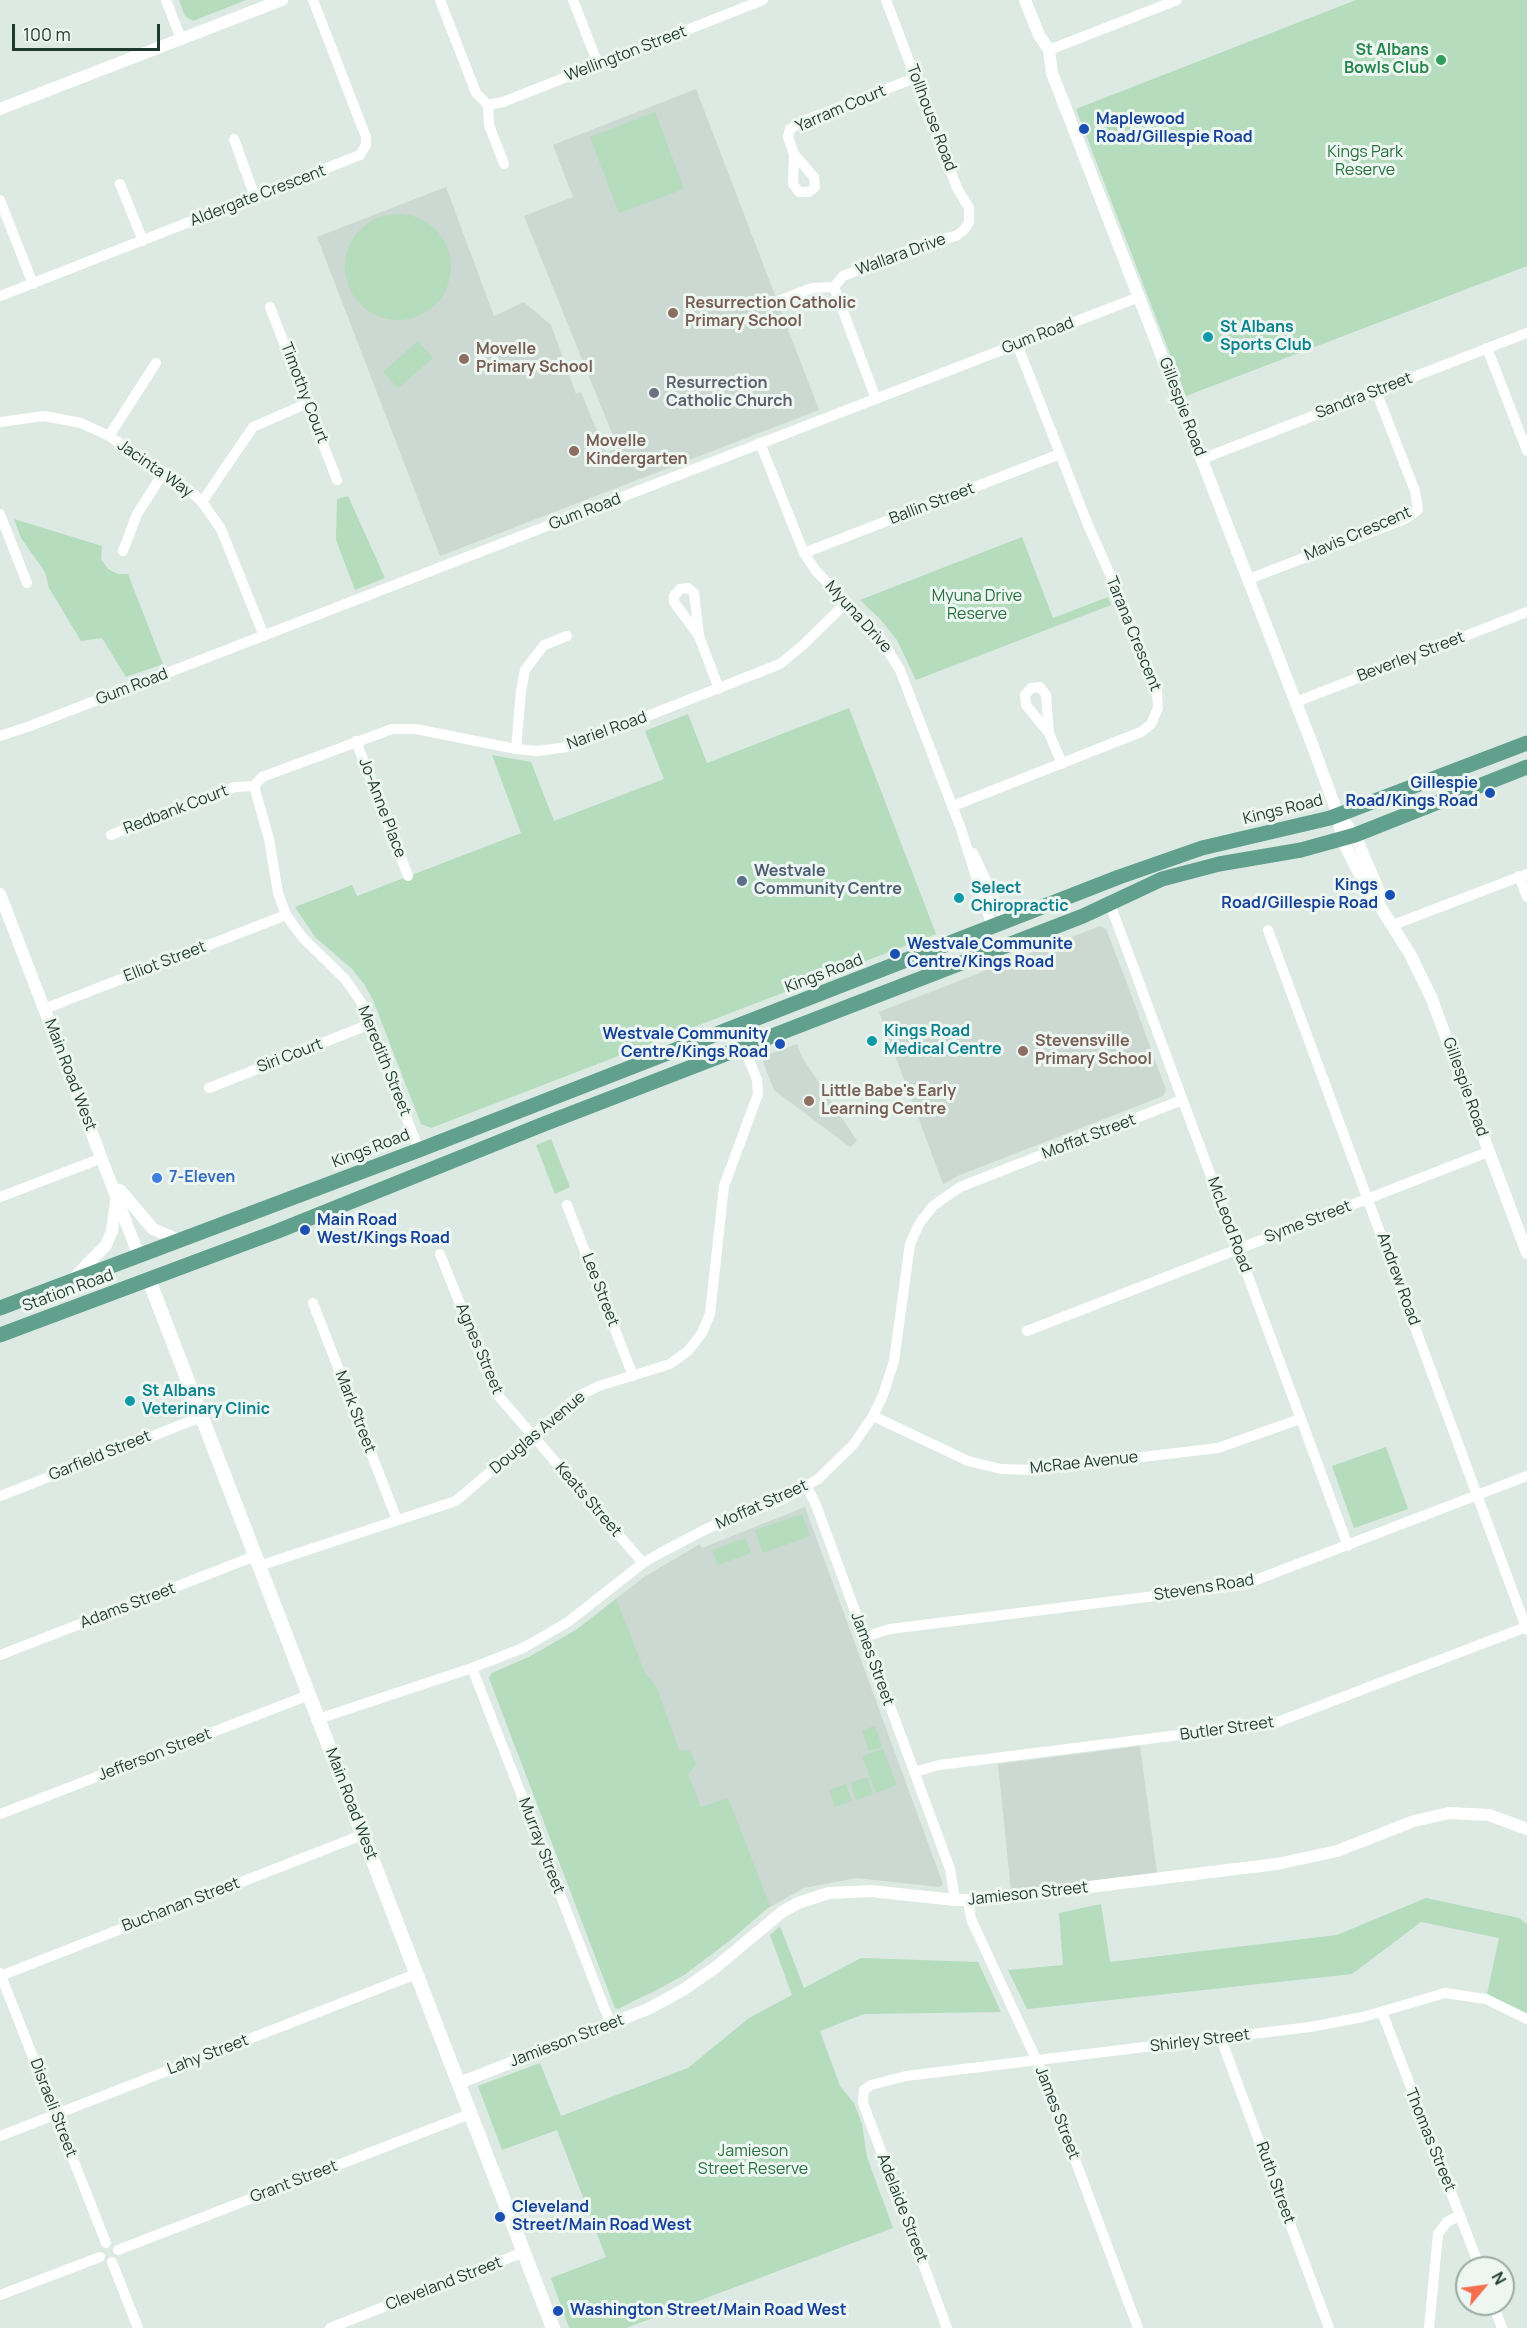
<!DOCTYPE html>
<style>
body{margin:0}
#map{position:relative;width:1527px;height:2328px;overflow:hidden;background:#dde9e3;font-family:Manrope,sans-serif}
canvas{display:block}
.north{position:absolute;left:1455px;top:2256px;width:60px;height:60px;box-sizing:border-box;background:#edf6f1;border:2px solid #9aaaa4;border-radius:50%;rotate:61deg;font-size:16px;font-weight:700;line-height:24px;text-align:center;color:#1e3930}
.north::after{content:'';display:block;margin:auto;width:21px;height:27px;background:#f56f4f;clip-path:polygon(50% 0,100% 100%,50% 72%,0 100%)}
.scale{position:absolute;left:12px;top:24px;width:148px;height:27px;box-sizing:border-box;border:3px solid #1e3930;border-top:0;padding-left:8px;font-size:18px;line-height:21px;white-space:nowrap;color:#1e3930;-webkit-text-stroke:4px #edf6f1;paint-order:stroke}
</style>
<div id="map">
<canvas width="1527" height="2328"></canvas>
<div class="north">N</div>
<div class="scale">100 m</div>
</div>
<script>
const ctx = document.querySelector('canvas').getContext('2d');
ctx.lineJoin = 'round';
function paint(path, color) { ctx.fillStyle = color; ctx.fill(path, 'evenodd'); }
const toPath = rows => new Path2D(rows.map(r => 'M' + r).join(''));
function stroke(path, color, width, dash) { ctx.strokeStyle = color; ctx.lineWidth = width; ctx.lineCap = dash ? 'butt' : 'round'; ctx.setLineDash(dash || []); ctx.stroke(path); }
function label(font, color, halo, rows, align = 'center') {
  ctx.font = font + ' Manrope,sans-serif'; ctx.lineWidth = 6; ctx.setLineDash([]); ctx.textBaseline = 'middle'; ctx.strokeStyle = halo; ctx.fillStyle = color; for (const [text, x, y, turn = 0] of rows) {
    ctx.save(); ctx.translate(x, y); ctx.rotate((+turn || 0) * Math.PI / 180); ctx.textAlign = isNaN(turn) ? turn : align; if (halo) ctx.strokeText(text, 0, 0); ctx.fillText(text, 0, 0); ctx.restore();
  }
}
const built = toPath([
 [696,89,819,410,440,556,317,237,446,187,494,316,524,302,551,325,576,394,581,392,606,453,618,448,524,216,573,197,553,145],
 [1100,926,1106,929,1126,981,1166,1090,1163,1096,960,1175,943,1184,879,1012],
 [797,1044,802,1057,857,1141,850,1147,774,1090,763,1062,765,1056],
 [805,1507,943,1884,940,1887,856,1878,804,1888,763,1911,733,1938,684,1975,652,1993,615,2008,489,1678,492,1673,529,1657,576,1630,644,1577,700,1544,702,1548],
 [1140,1746,1157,1873,1011,1891,998,1764]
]);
const green = toPath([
 [179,0,246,0,193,21,185,16],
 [1356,0,1527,0,1527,266,1186,396,1076,109],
 [655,112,684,189,619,213,590,137],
 '345 267a53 53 0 1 1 106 0a53 53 0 1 1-106 0Z',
 [418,341,433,358,398,388,383,372],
 [348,496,385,578,355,590,336,540,337,499],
 [14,519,102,546,101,559,108,569,118,574,128,574,163,664,126,677,102,638,81,641,49,588,45,572,21,538],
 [1022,537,1053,618,1108,597,1111,605,916,680,897,640,880,619,860,600],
 [849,708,936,934,431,1128,421,1124,373,1000,364,984,352,969,315,937,295,907,352,885,357,896,521,833,492,755,531,762,554,821,664,779,645,731,688,714,707,763],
 [551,1139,570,1187,555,1194,536,1145],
 [1386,1447,1408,1509,1354,1528,1332,1466],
 [802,1514,810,1536,763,1553,755,1530],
 [745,1538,751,1553,718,1565,712,1550],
 [616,1599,645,1673,657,1688,679,1750,690,1751,696,1764,688,1774,701,1807,728,1798,770,1906,733,1938,684,1975,618,2009,615,2008,489,1678,492,1673,529,1657,576,1630],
 [875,1726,882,1747,869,1751,862,1730],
 [883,1749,897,1785,876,1793,862,1756],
 [867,1777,873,1794,856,1800,850,1783],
 [846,1784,852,1801,835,1807,829,1790],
 [1426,1898,1519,1918,1527,1924,1527,2019,1486,1999,1499,1938,1421,1922,1352,1974,1027,2009,1008,1970,1063,1965,1059,1913,1101,1904,1110,1962,1337,1935],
 [780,1926,804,1988,861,1958,978,1962,1001,2012,864,2014,820,2031,840,2086,854,2103,862,2124,867,2157,893,2228,626,2328,569,2328,551,2278,606,2257,557,2130,502,2150,478,2086,540,2063,561,2116,688,2068,749,2018,792,1995,770,1935]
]);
const minor = toPath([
 [166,0,181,39],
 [440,0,476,93,488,105,489,125,504,164],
 [573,0,598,64],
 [1049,50,1177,0],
 [488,105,503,102,763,0],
 [234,139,255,197],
 [794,154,793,184,799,192,809,192,815,187,814,177,794,154,788,137,790,129,806,120,915,78],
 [120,184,143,241],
 [0,200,33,284],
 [834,287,876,399],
 [0,296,360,155,366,145,366,137,313,0],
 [778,301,812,288,834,287,843,276,933,241,956,236,964,230,969,222,969,208,957,188,886,0],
 [270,307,337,480],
 [1487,348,1527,451],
 [0,422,44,416,81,423,109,436,189,490,202,502,221,529,264,636],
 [109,436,156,363],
 [760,443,804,553,816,571,879,636,900,670,961,829,992,927],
 [1202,459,1527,333],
 [202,502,253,427,308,403],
 [0,514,27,583],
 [123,551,137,514,164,472],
 [804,553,1060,454],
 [1249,579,1405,519,1418,510,1415,491,1376,391],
 [699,636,694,593,688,588,680,589,674,596,674,602,699,636,719,689],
 [1296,702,1527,612],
 [1049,733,1026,705,1025,695,1031,688,1040,687,1046,695,1049,733,1062,764],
 [0,736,30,726,1139,297],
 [356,741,408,876],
 [516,749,521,691,525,670,544,645,567,636],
 [254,786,269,839,278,893,286,915,303,938,345,979,361,1002,419,1150],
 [953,806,1141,732,1151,724,1158,708,1157,691,1125,608,1088,525,1017,344],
 [111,835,235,787,254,786,262,777,392,729,416,729,516,749,537,751,568,747,780,664,803,645,847,602],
 [973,853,1005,921],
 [1519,876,1527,897],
 [1110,904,1348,1546],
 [1393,925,1527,874],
 [1268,930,1527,1630],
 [44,1009,286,915],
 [209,1088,370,1024],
 [0,1197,102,1158],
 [567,1205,633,1376],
 [440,1254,495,1392,643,1563],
 [313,1303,397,1520],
 [1027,1331,1488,1152],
 [873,1416,968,1461,1001,1469,1033,1470,1218,1448,1300,1419],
 [807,1487,816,1505,950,1869,955,1900],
 [0,1496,201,1417],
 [259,1566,456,1501,578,1396,599,1386,670,1364,688,1351,702,1333,710,1314,724,1186,758,1094,757,1080,744,1047],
 [864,1637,890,1629,1243,1585,1527,1476],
 [0,1655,255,1556],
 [472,1668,611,2025],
 [318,1719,472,1668,523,1648,568,1622,643,1563,664,1551,708,1528,784,1499,818,1479,853,1445,873,1416,883,1395,894,1361,910,1244,919,1224,933,1206,960,1187,1182,1100],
 [914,1772,939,1765,1275,1723,1526,1627],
 [0,1814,309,1695],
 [968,1901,971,1919,1043,2074,1138,2328],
 [0,1973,106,2243],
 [0,1976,362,1835],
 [1382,2012,1480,2268],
 [1221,2039,1329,2328],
 [0,2136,416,1974],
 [118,2250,470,2114],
 [112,2262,138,2328],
 [0,2295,100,2257],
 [1493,2304,1502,2328],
 [330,2328,524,2252],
 [947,2328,863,2103,864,2090,871,2085,906,2076,1310,2027,1363,2017,1445,1993,1486,1999,1527,2019],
 [1429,2328,1438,2234,1447,2222,1460,2215]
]);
const tertiary = toPath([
 [1025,0,1039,35,1049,50,1052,73,1312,744,1338,815,1342,839,1359,873,1410,954,1431,997,1527,1253],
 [0,109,282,0],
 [1338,815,1355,835,1381,896],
 [0,894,139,1256],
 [120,1190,153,1229,179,1240],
 [75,1277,106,1245,112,1231,116,1201],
 [459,2083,648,2009,683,1990,716,1967,782,1912,798,1903,829,1893,871,1891,955,1900,983,1900,1277,1864,1337,1851,1414,1821,1449,1813,1489,1815,1527,1829]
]);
const secondary = toPath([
 [149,1280,553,2328]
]);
const primary = toPath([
 [0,1308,419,1150,1119,877,1202,848,1330,818,1527,743],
 [0,1335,278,1231,544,1124,1083,916,1162,879,1219,864,1301,850,1355,835,1527,767]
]);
const markers = [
 [1441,60,6,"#2e9e5b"],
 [1084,129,6,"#1a4fb4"],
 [673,313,6,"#8d6e63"],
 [1208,337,6,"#0f9aa8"],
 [464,359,6,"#8d6e63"],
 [654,393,6,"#6b7280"],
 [574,451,6,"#8d6e63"],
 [1490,793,6,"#1a4fb4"],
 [742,881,6,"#5c6f8a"],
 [1390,895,6,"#1a4fb4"],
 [959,898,6,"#0f9aa8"],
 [895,954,6,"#1a4fb4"],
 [872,1041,6,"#0f9aa8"],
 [780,1044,6,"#1a4fb4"],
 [1023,1051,6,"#8d6e63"],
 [809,1101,6,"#8d6e63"],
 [157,1178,6,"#3f7fe0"],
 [305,1230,6,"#1a4fb4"],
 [130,1401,6,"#0f9aa8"],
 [500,2217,6,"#1a4fb4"],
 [558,2311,6,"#1a4fb4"]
];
const leisureNames = [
 ["St Albans",1429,51],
 ["Bowls Club",1429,69]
];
const streetNames = [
 ["Wellington Street",626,54,-21],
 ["Yarram Court",841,109,-23],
 ["Tollhouse Road",931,118,69],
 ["Aldergate Crescent",258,196,-21],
 ["Wallara Drive",901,255,-20],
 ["Gum Road",1038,336,-21],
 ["Timothy Court",304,393,69],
 ["Sandra Street",1364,396,-21],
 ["Gillespie Road",1182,407,69],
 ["Jacinta Way",155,469,35],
 ["Ballin Street",932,504,-21],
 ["Gum Road",585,512,-21],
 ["Mavis Crescent",1358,534,-23],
 ["Myuna Drive",858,617,48],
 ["Tarana Crescent",1133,634,68],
 ["Beverley Street",1411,657,-21],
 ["Gum Road",132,687,-21],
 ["Nariel Road",607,731,-20],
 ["Jo-Anne Place",382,808,69],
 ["Redbank Court",176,810,-21],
 ["Kings Road",1283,810,-14],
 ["Elliot Street",165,962,-21],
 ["Kings Road",824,974,-21],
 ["Siri Court",290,1056,-21],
 ["Meredith Street",384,1061,68],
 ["Main Road West",70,1075,69],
 ["Gillespie Road",1465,1087,70],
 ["Moffat Street",1089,1137,-21],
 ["Kings Road",371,1149,-21],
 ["Syme Street",1308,1222,-21],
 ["McLeod Road",1229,1225,70],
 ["Andrew Road",1398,1279,70],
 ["Lee Street",600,1290,69],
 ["Station Road",68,1291,-20],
 ["Agnes Street",479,1349,67],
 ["Mark Street",355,1412,69],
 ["Douglas Avenue",538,1433,-40],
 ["Garfield Street",100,1456,-22],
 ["McRae Avenue",1084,1463,-6],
 ["Keats Street",588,1500,49],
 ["Moffat Street",762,1505,-24],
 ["Stevens Road",1204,1588,-9],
 ["Adams Street",128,1606,-21],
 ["James Street",872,1659,70],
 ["Butler Street",1227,1729,-8],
 ["Jefferson Street",155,1755,-21],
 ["Main Road West",351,1804,69],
 ["Murray Street",541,1846,69],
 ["Jamieson Street",1028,1894,-6],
 ["Buchanan Street",181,1905,-21],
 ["Jamieson Street",567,2041,-21],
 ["Shirley Street",1200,2041,-7],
 ["Lahy Street",208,2055,-21],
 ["Disraeli Street",53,2108,69],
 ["James Street",1057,2113,69],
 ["Thomas Street",1430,2140,68],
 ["Grant Street",294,2182,-21],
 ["Ruth Street",1275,2183,70],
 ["Adelaide Street",902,2208,69],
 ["Cleveland Street",444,2284,-21]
];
const transitNames = [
 ["Maplewood",1096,120],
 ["Road/Gillespie Road",1096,138],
 ["Gillespie",1478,784,"right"],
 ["Road/Kings Road",1478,802,"right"],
 ["Kings",1378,886,"right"],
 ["Road/Gillespie Road",1378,904,"right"],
 ["Westvale Communite",907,945],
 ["Centre/Kings Road",907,963],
 ["Westvale Community",768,1035,"right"],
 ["Centre/Kings Road",768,1053,"right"],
 ["Main Road",317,1221],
 ["West/Kings Road",317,1239],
 ["Cleveland",512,2208],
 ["Street/Main Road West",512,2226],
 ["Washington Street/Main Road West",570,2311]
];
const parkNames = [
 ["Kings Park",1365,153],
 ["Reserve",1365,171],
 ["Myuna Drive",977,597],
 ["Reserve",977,615],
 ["Jamieson",753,2152],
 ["Street Reserve",753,2170]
];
const educationNames = [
 ["Resurrection Catholic",685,304],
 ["Primary School",685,322],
 ["Movelle",476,350],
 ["Primary School",476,368],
 ["Movelle",586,442],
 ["Kindergarten",586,460],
 ["Stevensville",1035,1042],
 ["Primary School",1035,1060],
 ["Little Babe's Early",821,1092],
 ["Learning Centre",821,1110]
];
const cultureNames = [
 ["St Albans",1220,328],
 ["Sports Club",1220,346],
 ["Select",971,889],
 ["Chiropractic",971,907],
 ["Kings Road",884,1032],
 ["Medical Centre",884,1050],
 ["St Albans",142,1392],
 ["Veterinary Clinic",142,1410]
];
const worshipNames = [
 ["Resurrection",666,384],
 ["Catholic Church",666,402]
];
const serviceNames = [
 ["Westvale",754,872],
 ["Community Centre",754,890]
];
const shopNames = [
 ["7-Eleven",169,1178]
];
paint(built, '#cbd9d2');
paint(green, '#b4dcbd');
stroke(minor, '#fff', 10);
stroke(tertiary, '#fff', 12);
stroke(secondary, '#fff', 14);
stroke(primary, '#60a08c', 15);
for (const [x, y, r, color] of markers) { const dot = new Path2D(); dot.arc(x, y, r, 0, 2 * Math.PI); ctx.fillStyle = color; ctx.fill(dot); stroke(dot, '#edf6f1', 2); }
label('bold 16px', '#27864d', '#edf6f1', leisureNames, 'right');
label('16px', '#1e3930', '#edf6f1', streetNames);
label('bold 16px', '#164399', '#edf6f1', transitNames, 'left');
label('16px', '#287040', '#edf6f1', parkNames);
label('bold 16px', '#785e54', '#edf6f1', educationNames, 'left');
label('bold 16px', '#0d838f', '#edf6f1', cultureNames, 'left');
label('bold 16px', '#5b616d', '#edf6f1', worshipNames, 'left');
label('bold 16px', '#4e5e75', '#edf6f1', serviceNames, 'left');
label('bold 16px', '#366cbe', '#edf6f1', shopNames, 'left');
</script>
